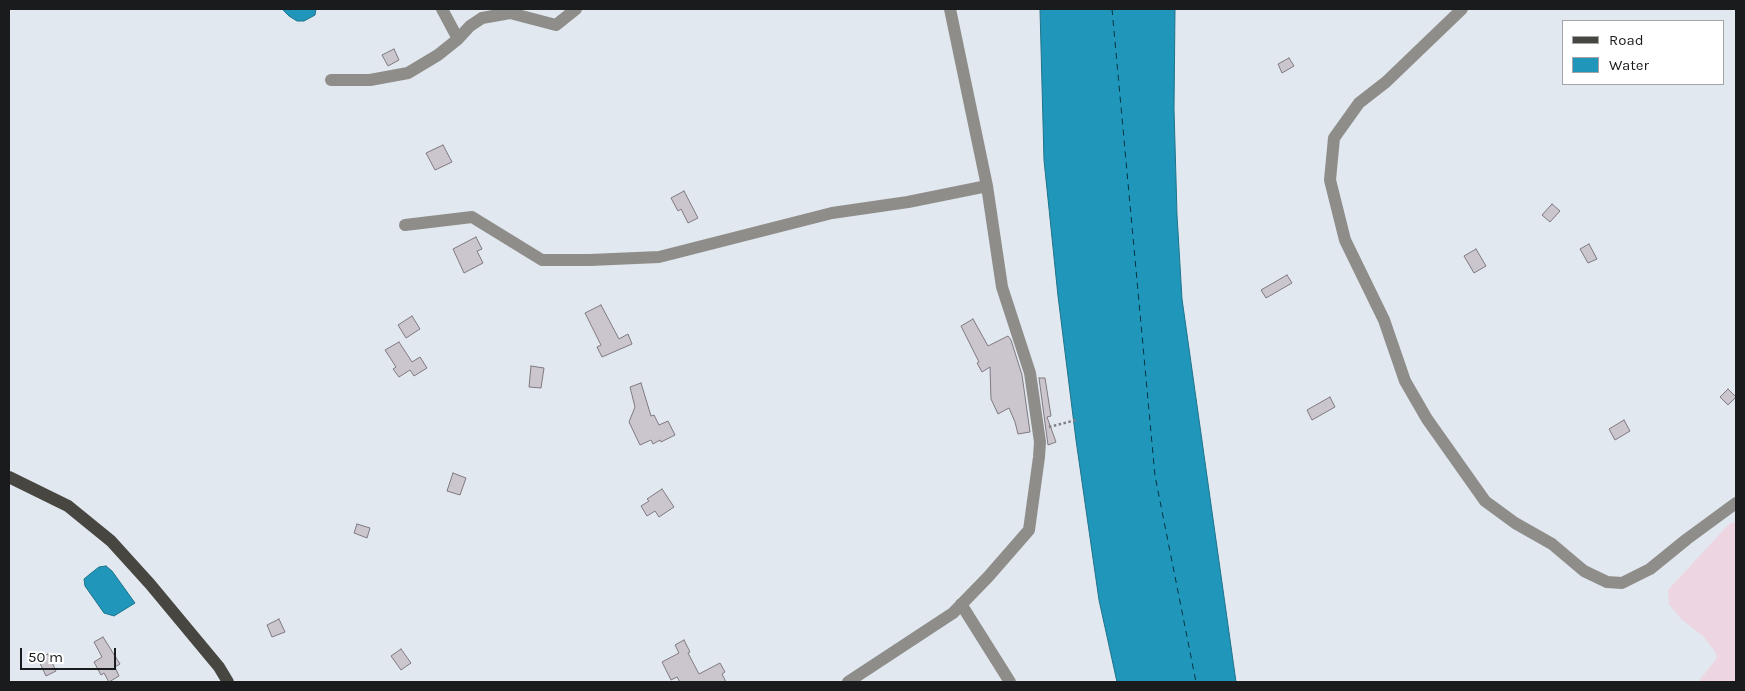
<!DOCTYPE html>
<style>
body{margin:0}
#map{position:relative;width:1745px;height:691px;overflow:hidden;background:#e2e8ef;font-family:Karla,sans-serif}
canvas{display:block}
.frame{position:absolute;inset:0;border:10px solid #191b1d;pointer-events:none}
.legend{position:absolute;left:1562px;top:20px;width:162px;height:65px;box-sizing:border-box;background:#fff;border:1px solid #a3a4a5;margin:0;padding:6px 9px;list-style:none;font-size:15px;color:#191b1d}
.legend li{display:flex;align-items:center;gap:10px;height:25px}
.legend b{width:25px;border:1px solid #a3a4a5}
.scale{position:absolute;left:20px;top:648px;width:96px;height:22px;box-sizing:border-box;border:2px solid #191b1d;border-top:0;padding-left:6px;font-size:15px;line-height:18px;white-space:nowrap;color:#191b1d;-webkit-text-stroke:4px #fff;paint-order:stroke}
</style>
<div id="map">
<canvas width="1745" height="691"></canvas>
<div class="frame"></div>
<ul class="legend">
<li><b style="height:6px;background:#474640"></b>Road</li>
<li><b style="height:14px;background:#2097ba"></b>Water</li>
</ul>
<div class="scale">50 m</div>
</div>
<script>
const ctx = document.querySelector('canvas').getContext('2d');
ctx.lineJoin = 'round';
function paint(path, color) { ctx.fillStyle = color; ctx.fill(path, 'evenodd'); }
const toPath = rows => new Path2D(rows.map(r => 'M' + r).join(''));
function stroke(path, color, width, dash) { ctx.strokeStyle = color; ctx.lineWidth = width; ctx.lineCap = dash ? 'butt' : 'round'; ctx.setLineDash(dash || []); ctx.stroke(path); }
const industrial = toPath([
 [1736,522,1736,682,1698,682,1717,658,1715,652,1704,637,1681,619,1669,604,1668,590,1729,524]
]);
const water = toPath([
 [282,9,316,9,315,15,304,21,297,21,289,16,282,9],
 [1040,9,1175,9,1174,109,1177,215,1182,299,1236,682,1117,682,1099,600,1076,440,1058,296,1044,160,1040,9],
 [106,566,112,571,135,603,114,616,104,613,85,586,84,579,90,574,99,567,106,566]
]);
const ferry = toPath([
 [1112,9,1155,476,1196,682]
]);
const building = toPath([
 [394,49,399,60,388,66,382,55,394,49],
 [1289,58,1294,66,1282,73,1278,64,1289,58],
 [443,145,452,162,435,170,426,153,443,145],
 [684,191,698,218,688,223,681,209,678,211,671,198,684,191],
 [1552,204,1560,211,1550,222,1542,215,1552,204],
 [476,237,482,249,477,251,483,263,464,273,453,249,476,237],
 [1589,244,1597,259,1588,263,1580,249,1589,244],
 [1476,249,1486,266,1474,273,1464,256,1476,249],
 [1287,275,1292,283,1266,298,1261,290,1287,275],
 [601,305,619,339,628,334,632,344,602,357,597,347,601,345,585,313,601,305],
 [412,316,420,329,406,338,398,325,412,316],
 [973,319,988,346,1008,336,1011,340,1022,375,1030,432,1018,434,1015,422,1009,408,998,414,991,399,990,367,982,372,977,363,979,362,961,326,973,319],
 [399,342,412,362,420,357,427,368,414,376,410,370,399,377,393,369,396,367,385,350,399,342],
 [531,366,544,368,541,388,529,387,531,366],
 [1039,378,1045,378,1051,416,1047,417,1056,442,1048,445,1039,378],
 [641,383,651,416,654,415,659,425,668,421,675,435,661,442,660,440,653,444,651,440,640,445,629,422,635,407,630,387,641,383],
 [1728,389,1736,397,1728,405,1720,397,1728,389],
 [1330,397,1335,407,1312,420,1307,410,1330,397],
 [1624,420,1630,431,1615,440,1609,429,1624,420],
 [453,473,466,478,460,495,447,491,453,473],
 [662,489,674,507,659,517,655,511,647,516,641,506,649,501,647,499,662,489],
 [357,524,370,528,367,538,354,533,357,524],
 [279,619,285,632,272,637,267,625,279,619],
 [103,637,120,664,115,667,119,676,109,682,104,673,101,675,94,662,102,657,94,642,103,637],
 [684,640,690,652,688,653,699,674,720,663,725,672,722,674,726,682,680,682,677,677,671,680,662,662,679,653,675,645,684,640],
 [401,649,411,663,401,670,391,656,401,649],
 [48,654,56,671,46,676,38,659,48,654]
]);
const path = toPath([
 [1049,427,1076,420]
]);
const minor = toPath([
 [1462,9,1386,82,1359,103,1334,138,1330,180,1345,240,1384,320,1405,381,1427,419,1485,501,1515,523,1552,544,1584,571,1607,582,1622,583,1650,569,1687,539,1736,503],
 [458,39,470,26,482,18,510,13,556,25,576,9],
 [331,80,370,80,408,73,438,55,458,39,442,9],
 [405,225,472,217,542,260,590,260,659,257,832,213,908,202,987,186],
 [961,604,1010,682],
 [848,682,953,613,988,577,1029,530,1039,457,1040,442,1030,373,1002,287,987,186,950,9]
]);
const major = toPath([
 [9,477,68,506,111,541,150,584,219,667,228,682]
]);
paint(industrial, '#edd6e1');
paint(water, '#2097ba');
stroke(water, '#1e728b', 1);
stroke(ferry, '#013443', 1, [6, 5]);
paint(building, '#cbc5cd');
stroke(building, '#7f7980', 1);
stroke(path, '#7d8186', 2.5, [2.5, 2.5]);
stroke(minor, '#8e8d8a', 12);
stroke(major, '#474640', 12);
</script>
